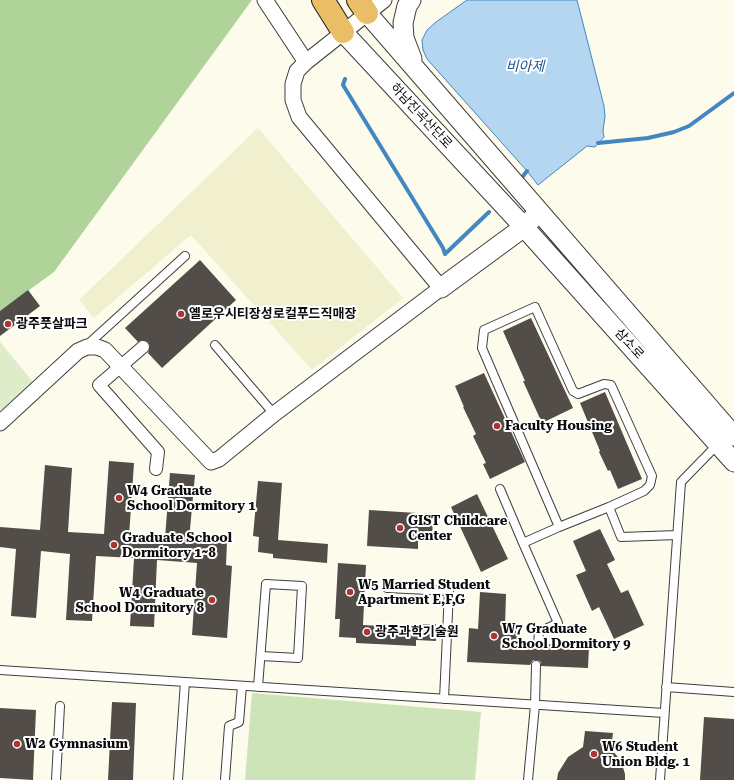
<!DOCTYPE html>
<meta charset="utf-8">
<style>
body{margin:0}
canvas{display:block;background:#fdfbec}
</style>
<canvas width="734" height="780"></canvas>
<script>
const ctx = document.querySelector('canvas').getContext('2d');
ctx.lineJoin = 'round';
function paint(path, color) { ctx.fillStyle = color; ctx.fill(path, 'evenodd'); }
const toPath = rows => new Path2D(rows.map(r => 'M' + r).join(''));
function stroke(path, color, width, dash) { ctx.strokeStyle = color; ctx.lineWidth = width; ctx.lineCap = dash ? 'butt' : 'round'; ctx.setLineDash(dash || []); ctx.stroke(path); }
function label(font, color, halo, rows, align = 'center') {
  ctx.font = font + ' "Roboto Serif","Noto Sans KR",serif'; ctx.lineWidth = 4; ctx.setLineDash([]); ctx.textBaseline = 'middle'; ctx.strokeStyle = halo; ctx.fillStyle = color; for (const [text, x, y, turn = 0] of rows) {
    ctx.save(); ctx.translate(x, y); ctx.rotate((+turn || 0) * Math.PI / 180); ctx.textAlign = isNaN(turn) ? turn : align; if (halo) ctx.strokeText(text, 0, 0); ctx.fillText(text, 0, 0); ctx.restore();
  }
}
const farmland = toPath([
 [258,128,403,298,312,370,191,235,94,318,79,300]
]);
const green = toPath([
 [252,693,481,712,475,780,245,780]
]);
const forest = toPath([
 [0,0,252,0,54,272,0,311]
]);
const pitch = toPath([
 [0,342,34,383,0,411]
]);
const water = toPath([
 [467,0,577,0,604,106,605,116,603,131,604,137,595,147,587,146,538,185,527,171,427,59,423,50,422,40,427,30,436,22,467,0]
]);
const stream = toPath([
 [345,79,343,85,443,248,445,254,489,212],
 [598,143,648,138,674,132,689,126,734,93],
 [520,180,527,171]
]);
const building = toPath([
 [200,260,236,300,162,368,148,353,150,346,148,342,142,340,138,342,125,328],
 [28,290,40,306,0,336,0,311],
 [531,318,573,408,542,423,523,381,525,381,503,331],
 [484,373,525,462,490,479,483,464,486,463,473,436,476,434,463,407,464,407,455,386],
 [605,392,642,479,618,489,610,470,608,471,599,452,600,451,580,403],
 [109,461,134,463,129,536,165,538,170,473,195,475,189,540,227,542,226,565,232,566,227,638,192,635,197,563,157,560,154,627,130,626,134,558,96,556,92,621,66,620,70,554,41,551,36,618,11,616,16,549,0,547,0,527,40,530,45,465,72,468,68,532,104,534],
 [258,481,282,483,278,540,328,544,327,563,273,558,273,554,258,552,259,537,253,536],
 [477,494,508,559,481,572,451,507],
 [369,510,433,514,432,542,418,541,418,549,367,546],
 [600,529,615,560,607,564,621,593,628,590,644,625,614,639,599,607,592,611,576,575,586,571,573,541],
 [338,563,366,565,363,625,417,628,417,624,436,624,436,641,416,640,416,646,356,643,356,638,339,637,340,619,335,619],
 [480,592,506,594,505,627,519,627,519,642,533,643,535,648,538,649,542,647,544,644,589,646,588,668,541,666,541,662,537,660,533,660,530,665,467,662,469,628,478,629],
 [112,702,136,703,133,780,108,780],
 [0,708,36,710,33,780,0,778],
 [704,717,734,719,734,780,700,780],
 [585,731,613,733,611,749,617,756,622,764,625,774,625,780,557,780,558,773,568,757,583,747]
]);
const service = toPath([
 [215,345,274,414],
 [85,347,185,256],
 [500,489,523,543,559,527],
 [609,507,559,527,482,348,484,330,535,307,573,391,578,394,604,384,611,385,652,476,650,485,644,491,609,507,621,537,677,535],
 [523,543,558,623,539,632,538,644],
 [387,588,449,591,444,699],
 [0,670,664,713],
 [258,687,266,584,302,586,298,658,261,656],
 [666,687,734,692],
 [56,780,60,706],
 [178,780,185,682],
 [225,780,229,726,239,722,242,686],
 [528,780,535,705,536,665],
 [660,780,681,482,719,443]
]);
const pedestrian = toPath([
 [143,347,99,385,158,452,156,469]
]);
const minor = toPath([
 [265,0,306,62],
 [0,423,78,351,87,347,97,347,105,350,211,462,219,459,274,414,441,288,299,117,293,100,293,84,297,71,306,62,384,0]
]);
const tertiary = toPath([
 [411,0,407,6,403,23,404,38,412,59],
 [367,13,734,436],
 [343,32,524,227,734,462],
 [441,288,524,227,533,218]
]);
const trunk = toPath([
 [323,0,343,32],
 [358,0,367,13]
]);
const markers = [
 [181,314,4,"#ae3331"],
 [8,324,4,"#ae3331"],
 [497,426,4,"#ae3331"],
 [119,498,4,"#ae3331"],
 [400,528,4,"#ae3331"],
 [114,545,4,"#ae3331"],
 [350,592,4,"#ae3331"],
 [212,600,4,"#ae3331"],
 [367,632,4,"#ae3331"],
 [494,636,4,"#ae3331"],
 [17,744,4,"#ae3331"],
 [594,754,4,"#ae3331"]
];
const streetNames = [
 ["하남진곡산단로",421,116,47],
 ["삼소로",629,344,48]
];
const poiNames = [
 ["옐로우시티장성로컬푸드직매장",189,314],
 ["광주풋살파크",16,324],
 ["Faculty Housing",505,426],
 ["W4 Graduate",127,491],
 ["School Dormitory 1",127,506],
 ["GIST Childcare",408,521],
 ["Center",408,536],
 ["Graduate School",122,538],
 ["Dormitory 1~8",122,553],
 ["W5 Married Student",358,585],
 ["Apartment E,F,G",358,600],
 ["W4 Graduate",204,593,"right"],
 ["School Dormitory 8",204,608,"right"],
 ["W7 Graduate",502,629],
 ["School Dormitory 9",502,644],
 ["광주과학기술원",375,632],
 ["W2 Gymnasium",25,744],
 ["W6 Student",602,747],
 ["Union Bldg. 1",602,762]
];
const waterNames = [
 ["비아제",525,67]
];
paint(farmland, '#f1f0ce');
paint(green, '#cde4b9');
paint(forest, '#b0d39a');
paint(pitch, '#deecca');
paint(water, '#b5d6f0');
stroke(water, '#4386c0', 1);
stroke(stream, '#4386c0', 4);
paint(building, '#534d49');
stroke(service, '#3e3e3e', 10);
stroke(pedestrian, '#3e3e3e', 14);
stroke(minor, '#3e3e3e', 17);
stroke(tertiary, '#3e3e3e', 21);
stroke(trunk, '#1c1c1c', 24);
stroke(service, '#fff', 8);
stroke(pedestrian, '#fff', 12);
stroke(minor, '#fff', 15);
stroke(tertiary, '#fff', 19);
stroke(trunk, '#eabe66', 22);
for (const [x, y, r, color] of markers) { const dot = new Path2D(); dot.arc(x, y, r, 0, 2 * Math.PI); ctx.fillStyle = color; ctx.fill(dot); stroke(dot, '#fff', 1.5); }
label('13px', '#0b0b0b', '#fff', streetNames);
label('bold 13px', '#0b0b0b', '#fff', poiNames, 'left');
label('italic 14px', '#215991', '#fff', waterNames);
</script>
